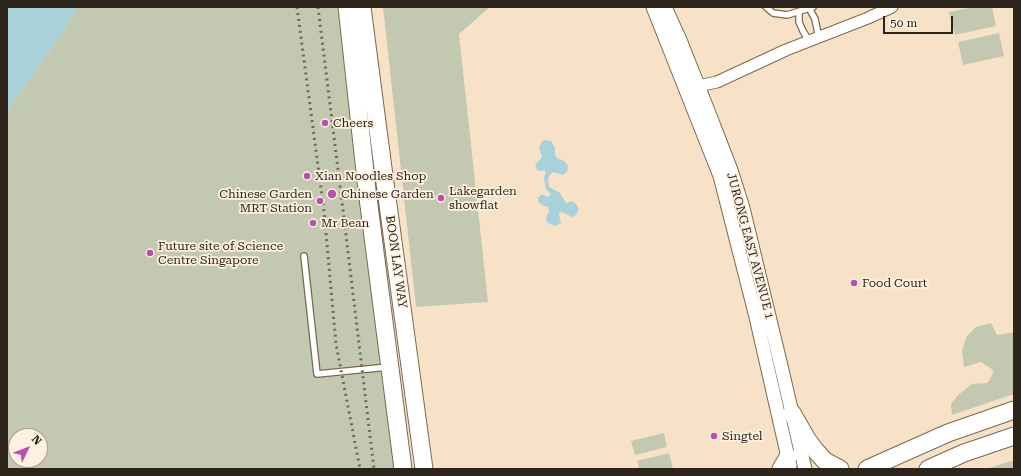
<!DOCTYPE html>
<style>
body{margin:0}
#map{position:relative;width:1021px;height:476px;overflow:hidden;background:#f8e2c7;font-family:"Roboto Serif",serif}
canvas{display:block}
.frame{position:absolute;inset:0;border:8px solid #2c241a;pointer-events:none}
.north{position:absolute;left:8px;top:428px;width:40px;height:40px;box-sizing:border-box;background:#fef1e1;border:1px solid #aa9f91;border-radius:50%;rotate:47deg;font-size:11px;font-weight:700;line-height:16px;text-align:center;color:#2c241a}
.north::after{content:'';display:block;margin:auto;width:14px;height:18px;background:#bc4eac;clip-path:polygon(50% 0,100% 100%,50% 72%,0 100%)}
.scale{position:absolute;left:883px;top:16px;width:70px;height:18px;box-sizing:border-box;border:2px solid #2c241a;border-top:0;padding-left:5px;font-size:12px;line-height:14px;white-space:nowrap;color:#2c241a;-webkit-text-stroke:3px #fef1e1;paint-order:stroke}
</style>
<div id="map">
<canvas width="1021" height="476"></canvas>
<div class="frame"></div>
<div class="north">N</div>
<div class="scale">50 m</div>
</div>
<script>
const ctx = document.querySelector('canvas').getContext('2d');
ctx.lineJoin = 'round';
function paint(path, color) { ctx.fillStyle = color; ctx.fill(path, 'evenodd'); }
const toPath = rows => new Path2D(rows.map(r => 'M' + r).join(''));
function stroke(path, color, width, dash) { ctx.strokeStyle = color; ctx.lineWidth = width; ctx.lineCap = dash ? 'butt' : 'round'; ctx.setLineDash(dash || []); ctx.stroke(path); }
function label(font, color, halo, rows, align = 'center') {
  ctx.font = font + ' "Roboto Serif",serif'; ctx.lineWidth = 3.5; ctx.setLineDash([]); ctx.textBaseline = 'middle'; ctx.strokeStyle = halo; ctx.fillStyle = color; for (const [text, x, y, turn = 0] of rows) {
    ctx.save(); ctx.translate(x, y); ctx.rotate((+turn || 0) * Math.PI / 180); ctx.textAlign = isNaN(turn) ? turn : align; if (halo) ctx.strokeText(text, 0, 0); ctx.fillText(text, 0, 0); ctx.restore();
  }
}
const green = toPath([
 [79,7,347,7,403,469,7,469,7,111,65,29],
 [16,436,40,436,40,460,16,460],
 [383,7,490,7,459,34,488,302,416,307],
 [973,7,992,7,996,26,955,35,949,12],
 [999,33,1004,56,963,65,958,42],
 [991,323,997,335,1014,332,1014,394,952,415,951,404,958,395,972,384,987,383,992,376,993,370,981,362,964,367,962,350,967,336,976,327],
 [664,433,667,447,635,455,631,441],
 [669,453,673,468,639,469,637,461],
 [1014,460,1014,469,986,469]
]);
const water = toPath([
 [7,7,79,7,65,29,7,111],
 [544,140,551,141,555,148,555,155,557,158,564,161,568,166,567,172,563,175,553,172,551,174,548,178,549,187,560,193,565,202,567,203,571,201,576,204,579,209,576,215,571,217,564,213,560,212,559,215,561,223,555,226,550,224,546,221,546,218,549,211,548,207,542,205,538,202,538,198,541,195,544,195,548,197,551,194,546,189,545,186,544,177,546,172,544,170,540,171,537,170,535,165,542,157,539,148,541,143]
]);
const service = toPath([
 [766,7,773,13,787,15,813,7],
 [809,8,815,19,819,38],
 [799,12,799,22,803,31,809,41],
 [304,256,317,374,388,367]
]);
const minor = toPath([
 [691,90,698,86,717,82,786,50,868,18,892,7]
]);
const tertiary = toPath([
 [653,7,720,176,756,317,790,466],
 [665,7,680,40,712,121,731,170,743,208,782,370,805,469]
]);
const primary = toPath([
 [347,7,367,190,403,469],
 [362,7,383,168,424,469],
 [792,413,807,439,815,450,825,461,840,469],
 [781,469,788,457],
 [867,469,948,433,1014,410],
 [928,469,964,453,1014,436]
]);
const rail = toPath([
 [297,7,324,211,336,344,360,469],
 [318,7,343,210,374,469]
]);
const markers = [
 [325,123,4,"#bc4eac"],
 [307,176,4,"#bc4eac"],
 [332,194,5,"#bc4eac"],
 [441,198,4,"#bc4eac"],
 [320,201,4,"#bc4eac"],
 [313,223,4,"#bc4eac"],
 [150,253,4,"#bc4eac"],
 [854,283,4,"#bc4eac"],
 [714,436,4,"#bc4eac"]
];
const poiNames = [
 ["Cheers",333,123],
 ["Xian Noodles Shop",315,176],
 ["Lakegarden",449,191],
 ["showflat",449,205],
 ["Chinese Garden",312,194,"right"],
 ["MRT Station",312,208,"right"],
 ["Chinese Garden",341,194],
 ["Mr Bean",321,223],
 ["Future site of Science",158,246],
 ["Centre Singapore",158,260],
 ["Food Court",862,283],
 ["Singtel",722,436]
];
const streetNames = [
 ["JURONG EAST AVENUE 1",750,246,75],
 ["BOON LAY WAY",396,262,82]
];
paint(green, '#c3c9b0');
paint(water, '#a8d1d9');
stroke(service, '#7b6851', 8);
stroke(minor, '#7b6851', 13);
stroke(tertiary, '#7b6851', 15);
stroke(primary, '#7b6851', 19);
stroke(service, '#fff', 5.5);
stroke(minor, '#fff', 11);
stroke(tertiary, '#fff', 13);
stroke(primary, '#fff', 17);
stroke(rail, '#726656', 3, [2, 4]);
for (const [x, y, r, color] of markers) { const dot = new Path2D(); dot.arc(x, y, r, 0, 2 * Math.PI); ctx.fillStyle = color; ctx.fill(dot); stroke(dot, '#fef1e1', 1.5); }
label('12px', '#2c241a', '#fef1e1', poiNames, 'left');
label('12px', '#2c241a', '#fef1e1', streetNames);
</script>
